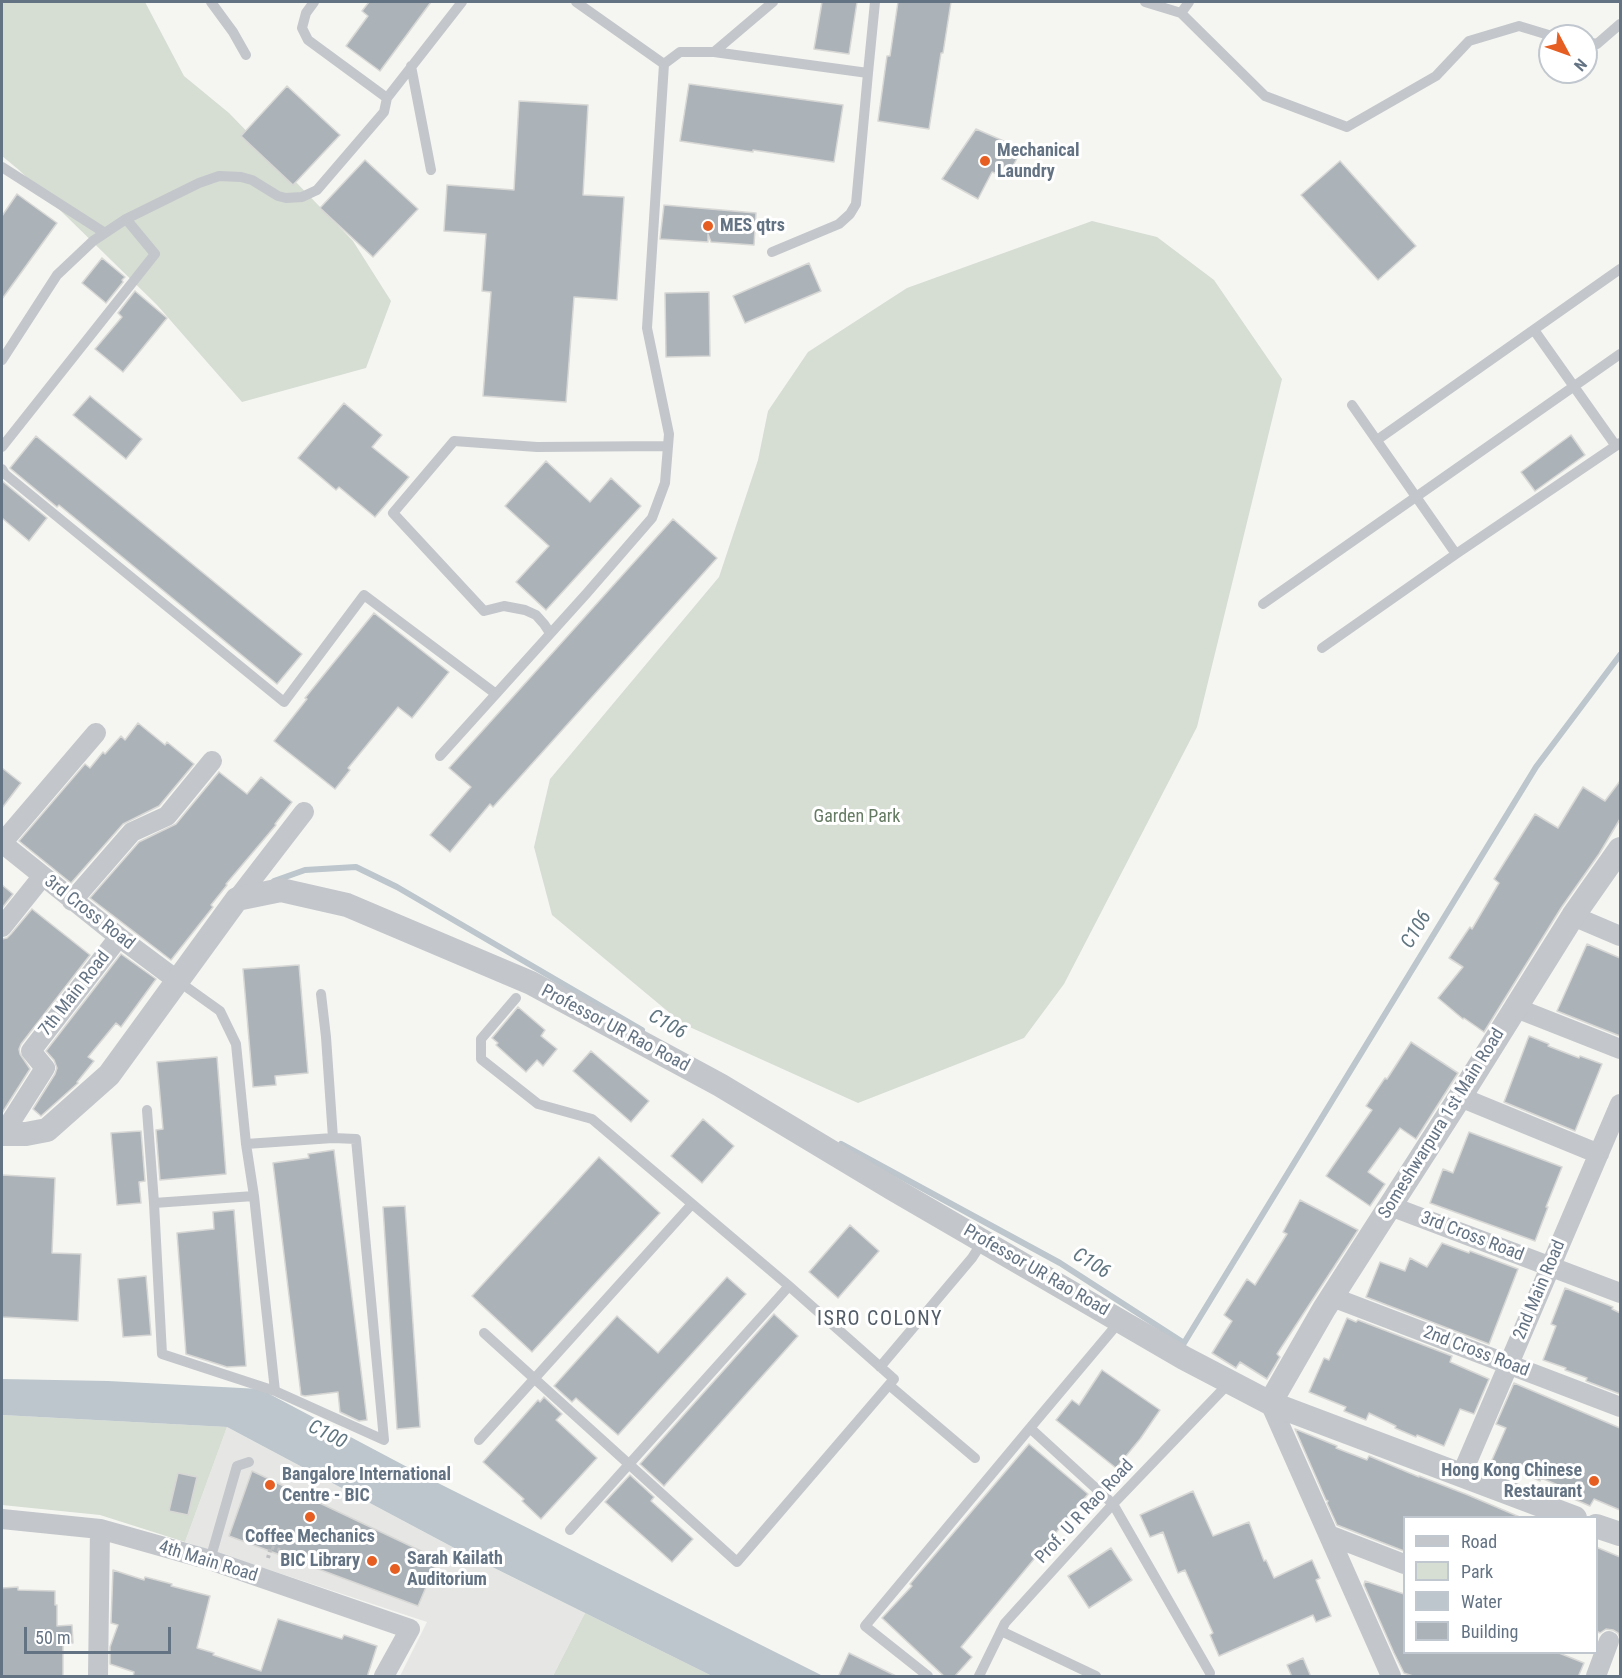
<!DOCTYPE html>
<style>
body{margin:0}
#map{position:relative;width:1622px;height:1678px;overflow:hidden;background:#f5f6f2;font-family:"Roboto Condensed",sans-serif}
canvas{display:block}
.frame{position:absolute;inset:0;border:3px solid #647384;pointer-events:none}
.legend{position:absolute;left:1403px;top:1516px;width:195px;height:138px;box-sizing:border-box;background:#fff;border:2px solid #c1c7ce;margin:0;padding:8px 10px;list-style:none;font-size:18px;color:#647384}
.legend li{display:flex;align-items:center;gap:12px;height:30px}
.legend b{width:30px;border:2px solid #c1c7ce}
.north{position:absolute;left:1538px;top:24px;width:60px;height:60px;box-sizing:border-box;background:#fff;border:2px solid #c1c7ce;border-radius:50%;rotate:131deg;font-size:16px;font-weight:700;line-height:24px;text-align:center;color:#647384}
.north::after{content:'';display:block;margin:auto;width:21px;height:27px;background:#e65e21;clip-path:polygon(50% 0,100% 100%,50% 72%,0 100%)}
.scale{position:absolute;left:24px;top:1627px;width:147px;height:27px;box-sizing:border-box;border:3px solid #647384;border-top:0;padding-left:8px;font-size:18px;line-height:21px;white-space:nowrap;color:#647384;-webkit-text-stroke:4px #fff;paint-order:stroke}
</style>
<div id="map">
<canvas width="1622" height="1678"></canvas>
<div class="frame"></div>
<ul class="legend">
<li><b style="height:8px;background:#c3c6ca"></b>Road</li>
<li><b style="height:16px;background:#d6ddd3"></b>Park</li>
<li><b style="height:16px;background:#bcc6cc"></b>Water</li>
<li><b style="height:16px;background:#abb2b8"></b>Building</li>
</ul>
<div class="north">N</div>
<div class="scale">50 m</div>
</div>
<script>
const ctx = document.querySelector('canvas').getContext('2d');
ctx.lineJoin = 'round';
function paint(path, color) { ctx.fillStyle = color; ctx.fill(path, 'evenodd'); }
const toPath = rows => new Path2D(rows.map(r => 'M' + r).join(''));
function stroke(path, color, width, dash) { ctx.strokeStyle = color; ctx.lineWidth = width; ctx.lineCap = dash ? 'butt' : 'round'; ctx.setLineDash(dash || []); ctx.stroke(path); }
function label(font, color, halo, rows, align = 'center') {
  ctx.font = font + ' "Roboto Condensed",sans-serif'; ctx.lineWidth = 6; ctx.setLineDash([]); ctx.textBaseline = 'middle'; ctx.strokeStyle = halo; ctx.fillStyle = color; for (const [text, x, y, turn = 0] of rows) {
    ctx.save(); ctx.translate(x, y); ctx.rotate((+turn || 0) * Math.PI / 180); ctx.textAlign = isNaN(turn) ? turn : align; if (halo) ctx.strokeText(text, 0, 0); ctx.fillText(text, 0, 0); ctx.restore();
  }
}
const built = toPath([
 [227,1427,460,1551,585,1613,553,1676,400,1676,427,1622,185,1542]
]);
const green = toPath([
 [2,2,145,2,184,76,229,113,353,241,391,301,366,368,242,402,157,305,19,170,2,156],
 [1092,221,1157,237,1214,280,1282,379,1197,727,1064,984,1024,1038,858,1103,683,1024,552,915,534,847,550,779,719,577,758,460,768,411,808,352,907,288],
 [2,1415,227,1427,185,1542,100,1515,2,1505],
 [585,1613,712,1676,553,1676]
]);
const water = toPath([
 [2,1379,108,1381,260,1389,426,1477,823,1676,712,1676,460,1551,227,1427,2,1415]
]);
const stream = toPath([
 [274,881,305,870,356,867,397,887,642,1030],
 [841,1144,1060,1263,1184,1343,1536,767,1620,655]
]);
const building = toPath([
 [369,2,431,2,380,71,346,46,368,16,362,11,369,2],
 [822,2,857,2,849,54,814,49,822,2],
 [898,2,951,2,943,53,941,53,929,129,878,121,887,56,890,56,898,2],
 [689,84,843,105,834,162,753,150,753,152,680,141,689,84],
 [287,86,340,135,293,185,241,136,287,86],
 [519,101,588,105,583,195,624,197,617,300,574,297,566,402,483,396,491,292,482,291,486,234,444,231,447,185,514,190,519,101],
 [976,129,1022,149,1007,177,992,172,978,199,942,179,976,129],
 [365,160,418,209,373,257,320,208,365,160],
 [1340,161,1416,246,1378,280,1301,195,1340,161],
 [17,194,57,223,2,299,2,216,17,194],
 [664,205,756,213,754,245,711,242,708,234,708,242,660,239,664,205],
 [102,258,125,277,122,280,123,282,106,303,82,283,102,258],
 [809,263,821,291,745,323,733,296,809,263],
 [135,291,167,318,123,372,95,349,122,317,118,313,135,291],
 [709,292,710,356,666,357,665,293,709,292],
 [90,396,142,439,126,459,73,415,90,396],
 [344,403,382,435,372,447,409,477,375,517,339,487,336,490,298,458,344,403],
 [1571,435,1585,455,1535,491,1521,472,1571,435],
 [36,436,302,654,277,684,59,505,57,507,11,469,10,468,36,436],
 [546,461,590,502,611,478,641,506,546,610,516,582,549,546,505,506,546,461],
 [2,481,47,518,29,541,2,518,2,481],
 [673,519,717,558,493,807,490,804,450,852,430,835,471,787,449,768,673,519],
 [374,613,449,672,412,718,398,707,348,768,350,770,335,789,274,741,307,699,305,698,374,613],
 [138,723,165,745,167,742,194,764,159,806,123,824,71,883,19,841,85,764,90,768,103,752,105,754,121,736,125,740,138,723],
 [2,768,21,783,2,808,2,768],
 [219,772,247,794,261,777,292,802,275,824,276,825,226,884,227,885,211,905,213,907,171,960,90,898,139,842,176,824,219,772],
 [1620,781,1620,819,1599,854,1561,908,1484,1032,1464,1018,1463,1019,1438,998,1463,967,1449,958,1470,927,1472,929,1499,883,1494,879,1535,814,1558,828,1583,787,1605,801,1620,781],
 [2,885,13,894,2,908,2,885],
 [32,909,90,955,21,1044,19,1049,20,1054,30,1069,2,1113,2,939,7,938,11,934,32,909],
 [1587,944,1620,958,1620,1036,1557,1011,1587,944],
 [121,954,156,979,121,1027,116,1023,88,1057,94,1061,77,1082,78,1083,41,1116,33,1109,55,1074,57,1068,54,1060,46,1051,121,954],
 [299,965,308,1073,275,1076,276,1085,253,1087,243,969,299,965],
 [518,1007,545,1030,541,1036,557,1049,543,1066,537,1060,526,1072,496,1045,498,1043,492,1038,518,1007],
 [1529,1036,1549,1044,1548,1046,1579,1058,1580,1056,1602,1064,1575,1131,1504,1102,1529,1036],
 [1411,1042,1458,1073,1416,1139,1400,1128,1368,1172,1385,1184,1370,1206,1326,1176,1372,1110,1366,1106,1385,1078,1387,1079,1411,1042],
 [591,1051,649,1101,631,1122,573,1071,591,1051],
 [217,1057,226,1174,160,1180,156,1130,163,1129,157,1062,217,1057],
 [703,1119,734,1146,702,1183,671,1156,703,1119],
 [141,1131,145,1181,139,1182,141,1203,117,1205,111,1133,141,1131],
 [1469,1132,1562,1167,1546,1207,1548,1207,1535,1241,1430,1203,1443,1169,1453,1173,1469,1132],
 [334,1150,367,1420,359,1421,340,1412,338,1392,305,1396,301,1395,273,1163,309,1158,308,1154,334,1150],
 [599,1157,660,1213,532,1352,472,1296,599,1157],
 [2,1175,55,1178,52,1253,81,1254,78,1321,2,1317,2,1175],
 [1300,1200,1358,1230,1277,1354,1280,1357,1267,1379,1240,1362,1236,1368,1212,1353,1232,1321,1224,1315,1247,1279,1255,1285,1287,1234,1283,1232,1300,1200],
 [405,1206,420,1427,397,1429,383,1207,405,1206],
 [234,1210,246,1366,227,1367,186,1354,177,1233,214,1229,213,1212,234,1210],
 [850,1225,879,1251,838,1298,809,1272,850,1225],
 [1442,1243,1469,1253,1470,1251,1518,1269,1489,1344,1366,1297,1380,1262,1405,1271,1410,1258,1427,1267,1442,1243],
 [146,1276,151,1335,123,1337,118,1279,146,1276],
 [727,1277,746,1294,618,1435,576,1398,572,1402,554,1386,617,1316,658,1353,727,1277],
 [1565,1288,1613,1307,1612,1309,1620,1313,1620,1394,1586,1381,1587,1378,1565,1370,1566,1368,1543,1360,1556,1326,1551,1324,1565,1288],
 [774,1314,798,1336,664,1486,640,1464,774,1314],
 [1347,1318,1356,1322,1358,1320,1452,1356,1450,1362,1489,1379,1474,1414,1460,1409,1444,1446,1417,1435,1416,1437,1395,1428,1396,1426,1369,1413,1366,1420,1344,1411,1346,1407,1309,1392,1324,1358,1329,1360,1347,1318],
 [1102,1370,1160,1410,1140,1439,1116,1468,1056,1420,1072,1400,1079,1405,1102,1370],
 [1514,1383,1620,1428,1620,1510,1594,1499,1590,1506,1567,1496,1570,1490,1541,1478,1540,1481,1514,1469,1510,1478,1488,1469,1506,1428,1496,1424,1514,1383],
 [544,1397,562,1414,556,1420,597,1458,541,1519,522,1501,524,1499,483,1462,538,1400,540,1402,544,1397],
 [1295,1429,1337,1446,1336,1448,1367,1460,1369,1456,1419,1477,1419,1476,1468,1495,1522,1518,1404,1518,1404,1551,1337,1525,1327,1503,1328,1501,1326,1500,1295,1429],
 [1029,1444,1088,1494,961,1647,972,1657,954,1677,945,1677,882,1618,912,1586,910,1584,1029,1444],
 [252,1471,438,1559,418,1606,229,1536,252,1471],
 [178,1473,197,1477,188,1515,169,1511,178,1473],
 [630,1475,654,1497,651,1501,693,1539,672,1562,605,1502,630,1475],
 [1193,1491,1213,1536,1249,1522,1264,1561,1266,1560,1274,1578,1312,1560,1320,1578,1316,1580,1331,1616,1316,1622,1313,1615,1219,1656,1210,1635,1213,1633,1185,1570,1178,1573,1163,1532,1150,1537,1140,1515,1193,1491],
 [1596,1547,1620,1557,1620,1638,1618,1633,1613,1630,1606,1629,1600,1633,1596,1631,1596,1547],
 [1111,1548,1132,1580,1089,1608,1068,1576,1111,1548],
 [113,1570,144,1580,145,1577,172,1584,171,1586,210,1596,197,1648,214,1653,213,1655,261,1671,278,1619,342,1639,344,1635,377,1646,367,1677,133,1677,134,1672,110,1664,110,1647,118,1625,111,1623,113,1570],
 [1365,1581,1404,1594,1404,1653,1559,1653,1584,1663,1578,1677,1416,1677,1404,1673,1394,1653,1364,1585,1365,1581],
 [18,1587,18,1590,55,1591,55,1605,57,1605,57,1626,72,1625,73,1643,63,1644,63,1677,2,1677,2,1588,18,1587],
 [849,1653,898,1677,838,1677,849,1653],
 [1303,1658,1311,1677,1292,1677,1287,1665,1303,1658]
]);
const path = toPath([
 [268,1558,271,1547,328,1566]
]);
const service = toPath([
 [211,2,233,32,246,55],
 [314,2,306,13,302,28,308,40,387,98],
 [576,2,664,64,680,52,714,52,868,73,875,2],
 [1145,2,1181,13,1265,96,1347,127,1436,76,1469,41,1519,26,1552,36],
 [1181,13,1189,2],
 [1586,42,1597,44,1620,24],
 [714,52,773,2],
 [411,66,431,170],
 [2,167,105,233],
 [772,252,839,224,850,214,856,204,868,73],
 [1534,330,1616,446],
 [2,360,57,275,93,241,126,219,199,183,219,176,241,177,252,180,278,196,286,198,302,197,317,190,384,112,387,98,462,2],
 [1352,405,1456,554],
 [1377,440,1620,269],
 [2,447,155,254,126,219],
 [2,469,5,474,284,702,364,595,496,694],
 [1263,604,1620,354],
 [550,633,544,624,536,615,525,610,504,606,484,611,393,513,454,441,537,447,668,446],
 [1322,648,1456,554,1620,443],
 [440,756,587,593,652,518,665,483,669,434,647,328,664,64],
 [178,981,220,1011,236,1044,246,1144,254,1196,275,1391],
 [321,994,326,1037,333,1138],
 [147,1110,154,1203,162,1354,275,1391,384,1440,356,1139,333,1138,246,1144],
 [154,1203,254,1196],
 [484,1333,737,1562,894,1379,789,1286,592,1119,538,1104,481,1059,481,1039,516,998],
 [880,1367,972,1258,983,1241],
 [889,1385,975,1458],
 [1030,1428,1120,1321],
 [479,1440,692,1204],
 [570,1530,789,1286],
 [210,1560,237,1466,249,1462],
 [1001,1631,1096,1676],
 [928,1676,865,1626,1030,1428,1113,1504,1210,1673],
 [979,1676,1005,1623,1113,1504,1231,1381]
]);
const minor = toPath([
 [2,843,119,937,178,981],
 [2,843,96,733],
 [237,899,304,812],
 [72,901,132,832,167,816,212,761],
 [1573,916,1620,936],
 [2,927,42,877],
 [1516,1008,1620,1049],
 [1460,1097,1599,1154],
 [3,1134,45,1068,31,1051,119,937],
 [1390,1206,1620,1293],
 [1332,1297,1620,1407],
 [1270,1403,1391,1676],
 [1461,1476,1620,1104],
 [2,1519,100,1529,210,1560,410,1629,384,1676],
 [1329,1535,1404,1564],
 [98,1676,100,1529],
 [1596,1676,1609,1641]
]);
const tertiary = toPath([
 [2,1134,26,1134,47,1130,109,1075,237,899,281,890,347,905,531,983,720,1085,893,1189,1120,1321,1184,1358,1270,1403,1575,1518],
 [1270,1403,1324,1309,1460,1097,1573,916,1620,849],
 [1596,1526,1620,1534]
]);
const markers = [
 [985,161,6,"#e65e21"],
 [708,226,6,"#e65e21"],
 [1594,1481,6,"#e65e21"],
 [270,1485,6,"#e65e21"],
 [310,1517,6,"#e65e21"],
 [372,1561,6,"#e65e21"],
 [395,1569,6,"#e65e21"]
];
const poiNames = [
 ["Mechanical",997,151],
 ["Laundry",997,172],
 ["MES qtrs",720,226],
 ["Hong Kong Chinese",1582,1471,"right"],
 ["Restaurant",1582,1492,"right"],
 ["Bangalore International",282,1475],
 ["Centre - BIC",282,1496],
 ["Coffee Mechanics",310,1537,"center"],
 ["Sarah Kailath",407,1559],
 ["Auditorium",407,1580],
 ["BIC Library",360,1561,"right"]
];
const parkNames = [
 ["Garden Park",857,817]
];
const streetNames = [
 ["3rd Cross Road",89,913,38],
 ["7th Main Road",75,994,-52],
 ["Professor UR Rao Road",615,1029,28],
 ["Someshwarpura 1st Main Road",1442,1124,-58],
 ["3rd Cross Road",1472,1237,21],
 ["Professor UR Rao Road",1036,1271,30],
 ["2nd Main Road",1540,1290,-67],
 ["2nd Cross Road",1476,1352,21],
 ["Prof. U R Rao Road",1085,1512,-47],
 ["4th Main Road",208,1562,17]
];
const waterNames = [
 ["C106",1417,930,-59],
 ["C106",667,1025,30],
 ["C106",1091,1264,32],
 ["C100",327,1435,27]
];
const neighbourhoodNames = [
 ["ISRO COLONY",880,1320]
];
paint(built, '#e6e7e5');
paint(green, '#d6ddd3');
paint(water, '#bcc6cc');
stroke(stream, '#bcc6cc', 6);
paint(building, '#abb2b8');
stroke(building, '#d7d7d5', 1.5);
stroke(path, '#bdbfc1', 4, [3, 3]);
stroke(service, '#c3c6ca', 10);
stroke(minor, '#c3c6ca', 20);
stroke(tertiary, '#c3c6ca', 24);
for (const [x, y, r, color] of markers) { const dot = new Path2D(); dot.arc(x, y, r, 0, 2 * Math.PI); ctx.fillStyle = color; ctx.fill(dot); stroke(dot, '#fff', 2); }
label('bold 18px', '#647384', '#fff', poiNames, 'left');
label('18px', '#667b63', '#fff', parkNames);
label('18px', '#647384', '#fff', streetNames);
label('italic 20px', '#5f7580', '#fff', waterNames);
ctx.letterSpacing = '1.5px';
label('20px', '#525d69', '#fff', neighbourhoodNames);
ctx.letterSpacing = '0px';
</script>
